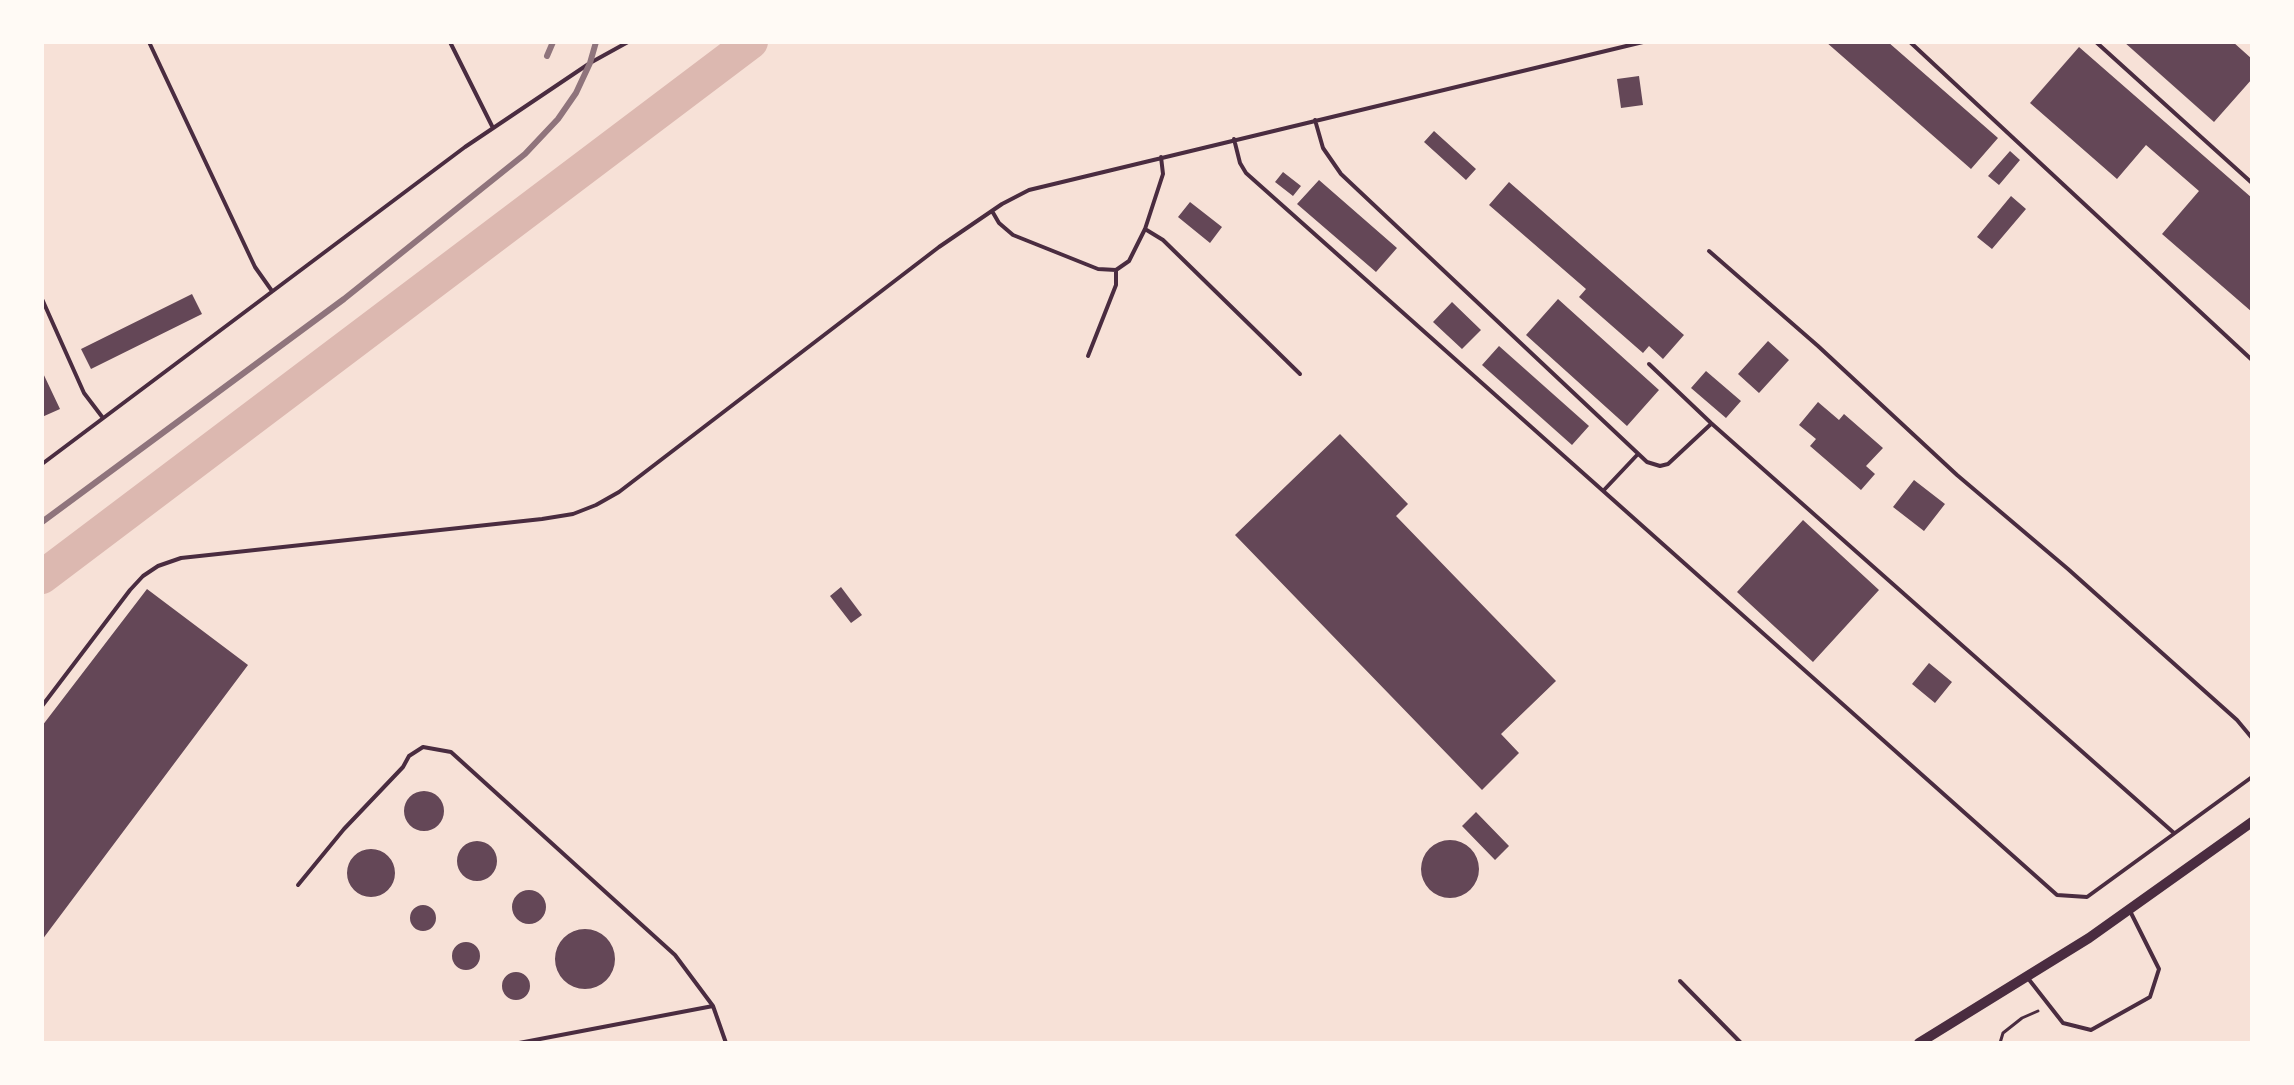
<!DOCTYPE html>
<style>
body{margin:0}
#map{position:relative;width:2294px;height:1085px;overflow:hidden;background:#f7e1d7;font-family:Manrope,sans-serif}
canvas{display:block}
.frame{position:absolute;inset:0;border:44px solid #fffaf5;pointer-events:none}
</style>
<div id="map">
<canvas width="2294" height="1085"></canvas>
<div class="frame"></div>
</div>
<script>
const ctx = document.querySelector('canvas').getContext('2d');
ctx.lineJoin = 'round';
const toPath = rows => new Path2D(rows.map(r => 'M' + r).join(''));
function stroke(path, color, width, dash) { ctx.strokeStyle = color; ctx.lineWidth = width; ctx.lineCap = dash ? 'butt' : 'round'; ctx.setLineDash(dash || []); ctx.stroke(path); }
function paint(path, color) { ctx.fillStyle = color; ctx.fill(path, 'evenodd'); }
const river = toPath([
 [42,577,751,42]
]);
const building = toPath([
 [1826,42,1888,42,1998,138,1971,169],
 [2124,42,2233,42,2252,59,2252,79,2214,122],
 [2079,47,2252,198,2252,312,2162,234,2199,191,2146,145,2117,179,2030,103],
 [1639,76,1643,105,1621,108,1617,79],
 [1434,131,1476,169,1466,180,1424,142],
 [2010,151,2020,160,1999,185,1988,176],
 [1283,172,1301,186,1293,196,1275,182],
 [1319,180,1397,248,1376,272,1297,204],
 [1509,182,1684,335,1663,359,1649,346,1643,353,1579,297,1586,289,1489,205],
 [2011,196,2026,209,1992,249,1977,237],
 [1190,202,1222,227,1210,243,1178,217],
 [192,294,202,314,91,369,81,349],
 [1558,299,1659,390,1627,426,1526,335],
 [1452,302,1481,330,1462,349,1433,322],
 [1768,341,1789,360,1759,393,1738,374],
 [1499,346,1589,426,1572,445,1482,365],
 [42,371,60,409,42,417],
 [1706,371,1741,401,1726,418,1691,388],
 [1818,402,1839,420,1844,414,1883,448,1866,466,1875,474,1861,490,1810,446,1816,439,1799,425],
 [1340,434,1408,504,1396,516,1556,681,1501,734,1519,753,1482,790,1235,535],
 [1914,480,1945,504,1924,531,1893,507],
 [1803,520,1879,590,1813,662,1737,592],
 [841,587,862,615,851,623,830,596],
 [147,589,248,665,42,940,42,726],
 [1929,663,1952,682,1935,703,1912,684],
 '404 811a20 20 0 1 1 40 0a20 20 0 1 1-40 0Z',
 [1476,812,1509,846,1495,860,1462,826],
 '1421 869a29 29 0 1 1 58 0a29 29 0 1 1-58 0Z',
 '457 861a20 20 0 1 1 40 0a20 20 0 1 1-40 0Z',
 '347 873a24 24 0 1 1 48 0a24 24 0 1 1-48 0Z',
 '512 907a17 17 0 1 1 34 0a17 17 0 1 1-34 0Z',
 '410 918a13 13 0 1 1 26 0a13 13 0 1 1-26 0Z',
 '555 959a30 30 0 1 1 60 0a30 30 0 1 1-60 0Z',
 '452 956a14 14 0 1 1 28 0a14 14 0 1 1-28 0Z',
 '502 986a14 14 0 1 1 28 0a14 14 0 1 1-28 0Z'
]);
const path = toPath([
 [2000,1043,2003,1033,2022,1018,2038,1011]
]);
const service = toPath([
 [149,42,255,267,272,291],
 [450,42,493,128],
 [1910,42,2252,360],
 [2096,42,2252,183],
 [1315,120,1323,148,1341,174,1647,462,1660,466,1668,464,1711,424],
 [1234,139,1240,163,1246,173,2057,895,2087,897,2252,777],
 [992,211,999,223,1013,235,1098,269,1116,270,1129,261,1145,229,1163,174,1161,157],
 [1145,229,1163,240,1300,374],
 [1709,251,1818,346,1957,475,2068,569,2237,720,2252,738],
 [42,299,84,393,103,418],
 [1088,356,1116,285,1116,270],
 [1649,364,1711,423,2174,833],
 [42,464,465,147,590,63,628,42],
 [1604,490,1638,454],
 [42,706,130,590,143,576,158,566,181,558,542,519,573,514,596,505,619,492,939,247,1002,204,1029,190,1643,42],
 [298,885,344,829,403,767,409,756,423,747,451,752,675,955,713,1006,726,1043],
 [2027,977,2063,1023,2091,1030,2150,997,2159,969,2130,911],
 [1680,981,1741,1043],
 [519,1043,713,1006]
]);
const tertiary = toPath([
 [1919,1043,2089,938,2252,822]
]);
const rail = toPath([
 [547,56,553,42],
 [42,522,344,299,525,154,558,119,576,93,590,63,596,42]
]);
stroke(river, '#dcb8b0', 34);
paint(building, '#644757');
stroke(path, '#4a2c40', 3);
stroke(service, '#4a2c40', 4);
stroke(tertiary, '#4a2c40', 10);
stroke(rail, '#8f747c', 6);
</script>
